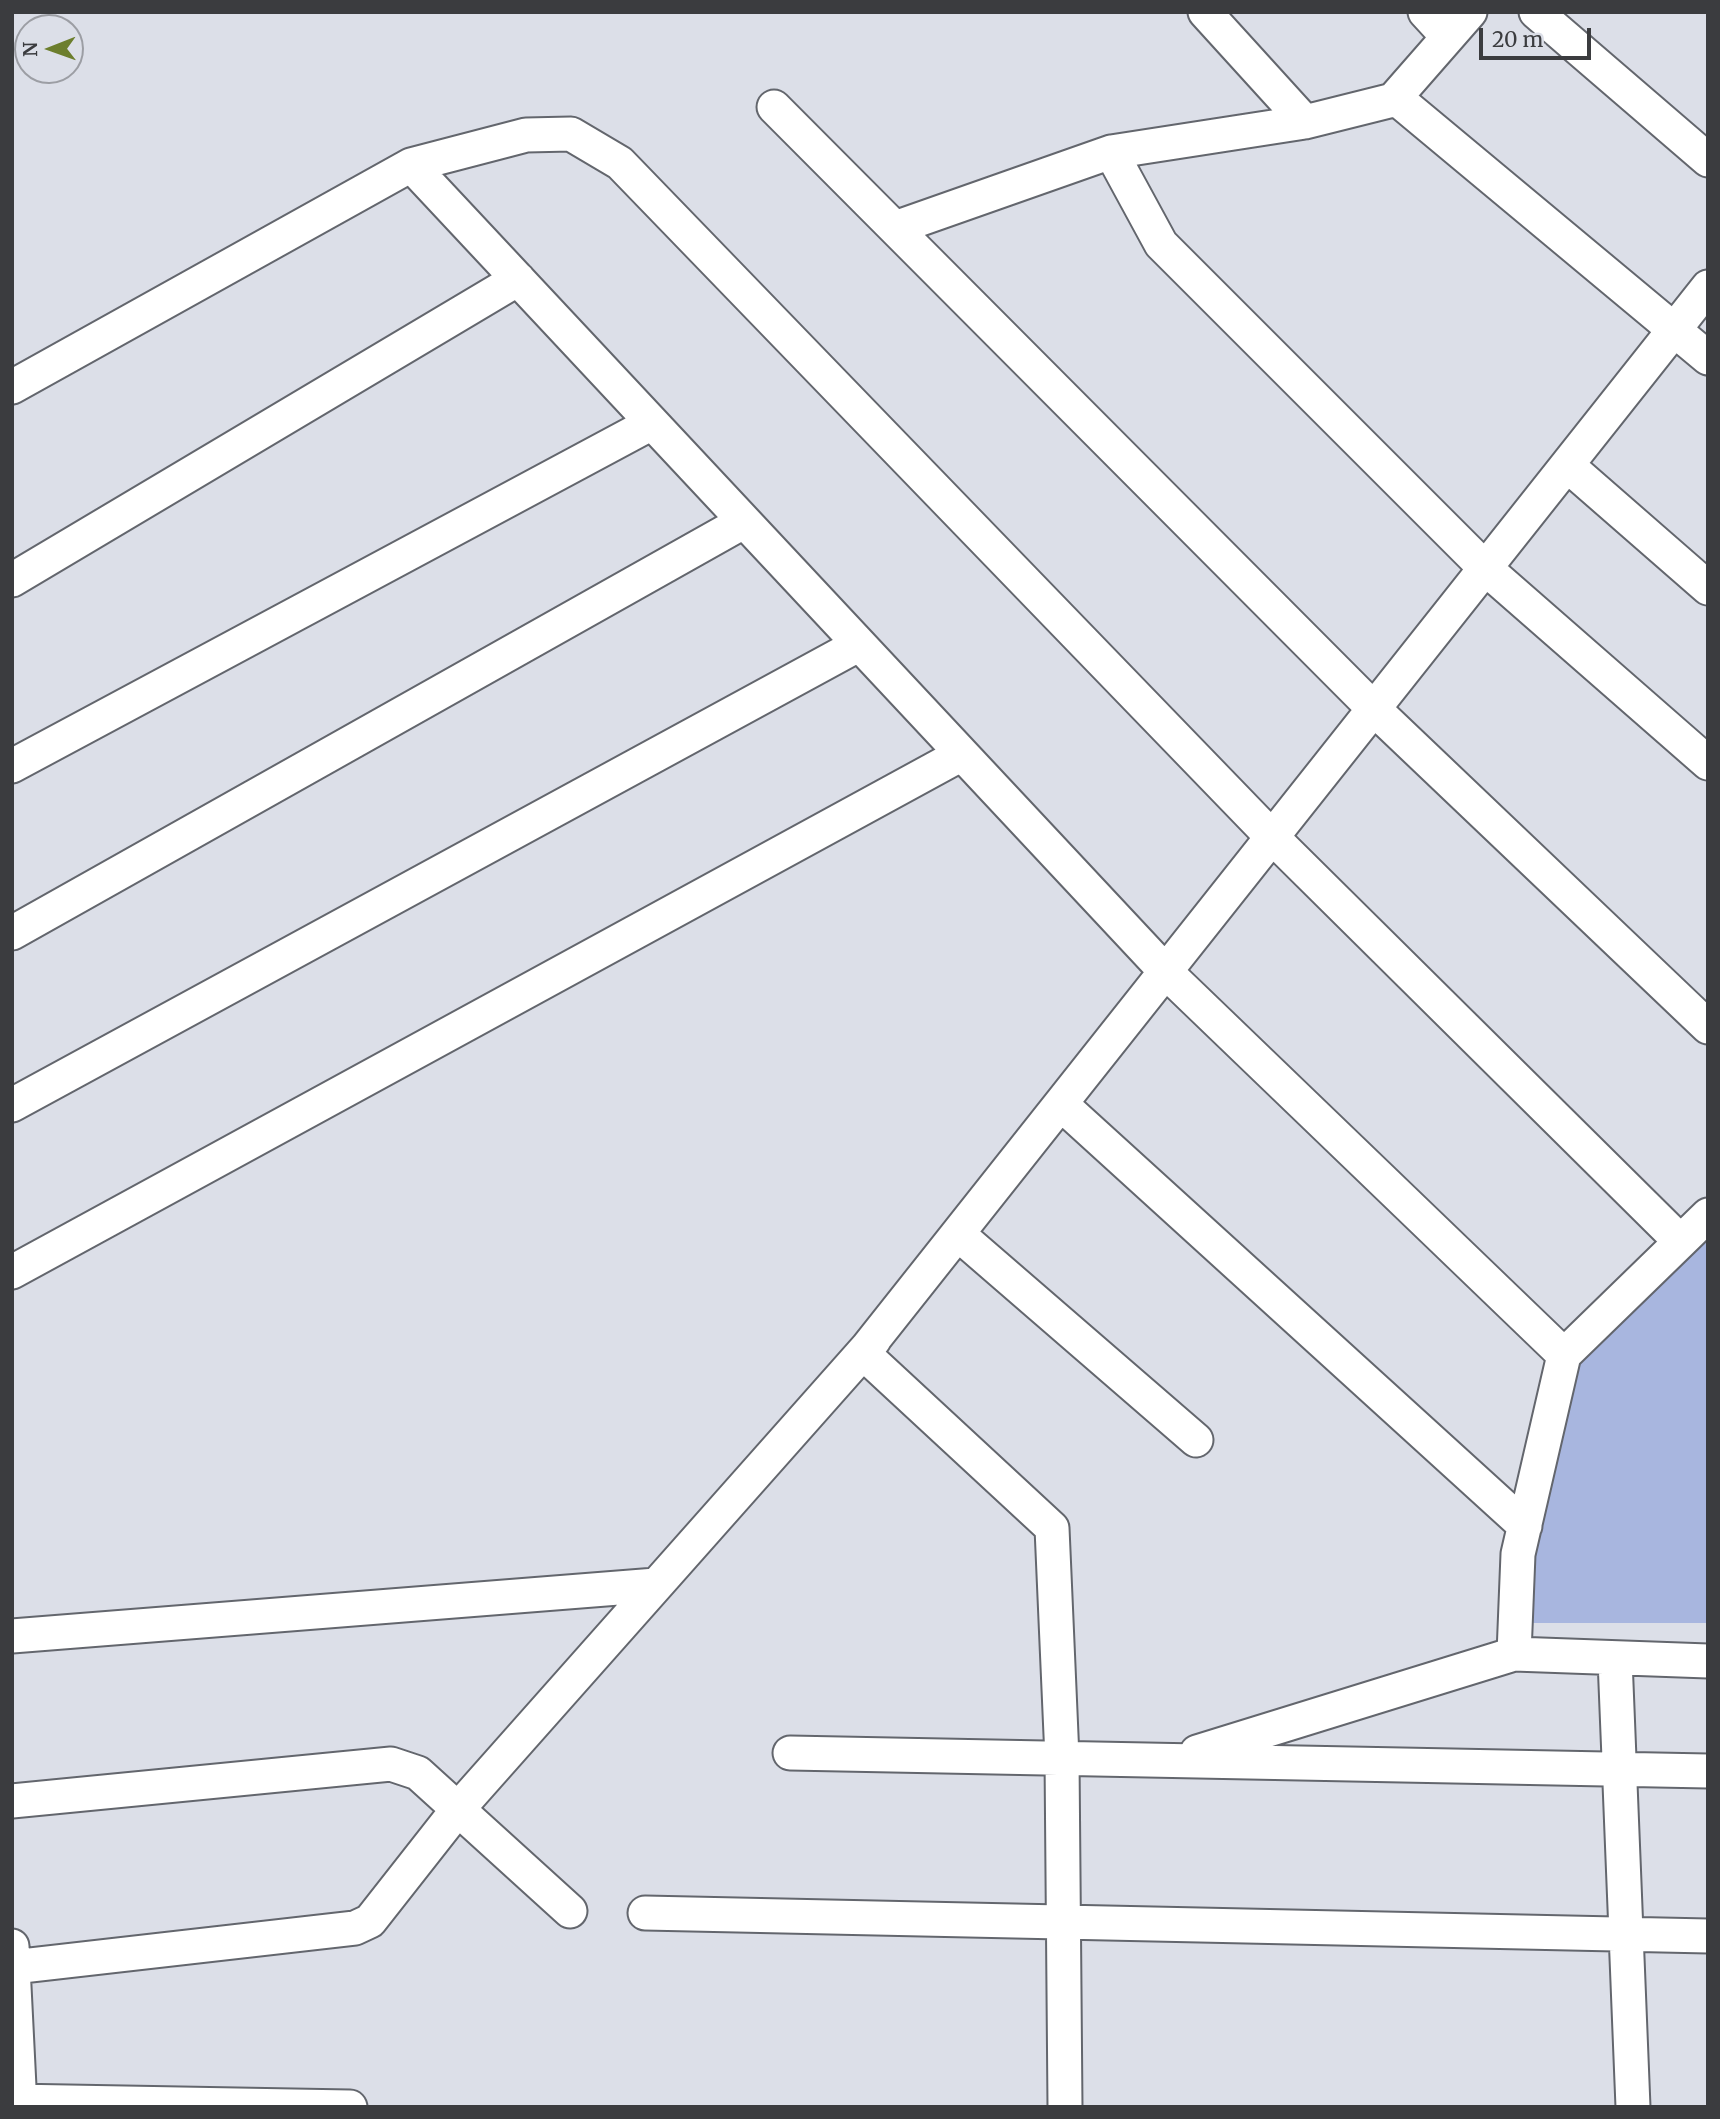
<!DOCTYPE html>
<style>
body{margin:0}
#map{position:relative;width:1720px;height:2119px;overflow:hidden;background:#dcdfe8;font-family:Merriweather,serif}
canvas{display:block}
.frame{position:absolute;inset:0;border:14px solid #3b3c3f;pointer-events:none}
.north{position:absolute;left:14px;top:14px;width:70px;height:70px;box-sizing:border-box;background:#dcdfe8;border:2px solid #9c9ea4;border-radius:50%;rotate:269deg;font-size:19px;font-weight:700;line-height:28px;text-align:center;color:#3b3c3f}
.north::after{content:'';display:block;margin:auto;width:24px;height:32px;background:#6c7e2d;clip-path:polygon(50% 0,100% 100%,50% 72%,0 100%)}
.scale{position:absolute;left:1479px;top:28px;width:112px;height:32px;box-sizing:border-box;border:4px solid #3b3c3f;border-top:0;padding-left:9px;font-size:21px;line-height:24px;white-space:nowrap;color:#3b3c3f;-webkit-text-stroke:5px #dcdfe8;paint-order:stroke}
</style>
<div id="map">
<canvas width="1720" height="2119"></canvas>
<div class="frame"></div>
<div class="north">N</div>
<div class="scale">20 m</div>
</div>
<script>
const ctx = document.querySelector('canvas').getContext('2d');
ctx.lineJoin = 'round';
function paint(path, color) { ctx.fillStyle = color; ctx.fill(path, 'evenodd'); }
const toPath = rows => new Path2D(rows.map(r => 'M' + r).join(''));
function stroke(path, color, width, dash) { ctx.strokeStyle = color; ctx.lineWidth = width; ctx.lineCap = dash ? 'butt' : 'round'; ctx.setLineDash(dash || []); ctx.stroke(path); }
const green = toPath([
 [1708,1231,1708,1623,1530,1623,1531,1561,1579,1358]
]);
const minor = toPath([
 [1205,12,1305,122],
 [1425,12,1448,37],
 [1536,12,1708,160],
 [1393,100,1470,12],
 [774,107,1374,709,1708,1027],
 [1111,152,1161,244,1485,568,1708,763],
 [411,165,1167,973,1564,1355],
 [895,228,1111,152,1305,122,1397,99,1708,358],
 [12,387,411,165,526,135,571,134,620,163,1272,837,1680,1241],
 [1567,465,1708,588],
 [12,580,518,279],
 [12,766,652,423],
 [12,933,743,522],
 [1061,1104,1525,1526],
 [12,1105,858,645],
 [958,1234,1196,1440],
 [12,1272,960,755],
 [12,1636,656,1585],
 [1514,1654,1518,1554,1564,1355,1708,1215],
 [1615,1659,1633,2107],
 [1197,1752,1514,1654,1708,1661],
 [790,1753,1708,1771],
 [12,1801,391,1764,418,1773,570,1911],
 [645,1913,1708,1936],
 [12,1946,20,2107],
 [13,1967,355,1928,370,1921,458,1809,874,1340],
 [12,2101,350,2107],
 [1065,2107,1062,1758,1052,1528,863,1353,1708,287]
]);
paint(green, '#a8b6df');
stroke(minor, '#63666d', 37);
stroke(minor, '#fff', 33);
</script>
